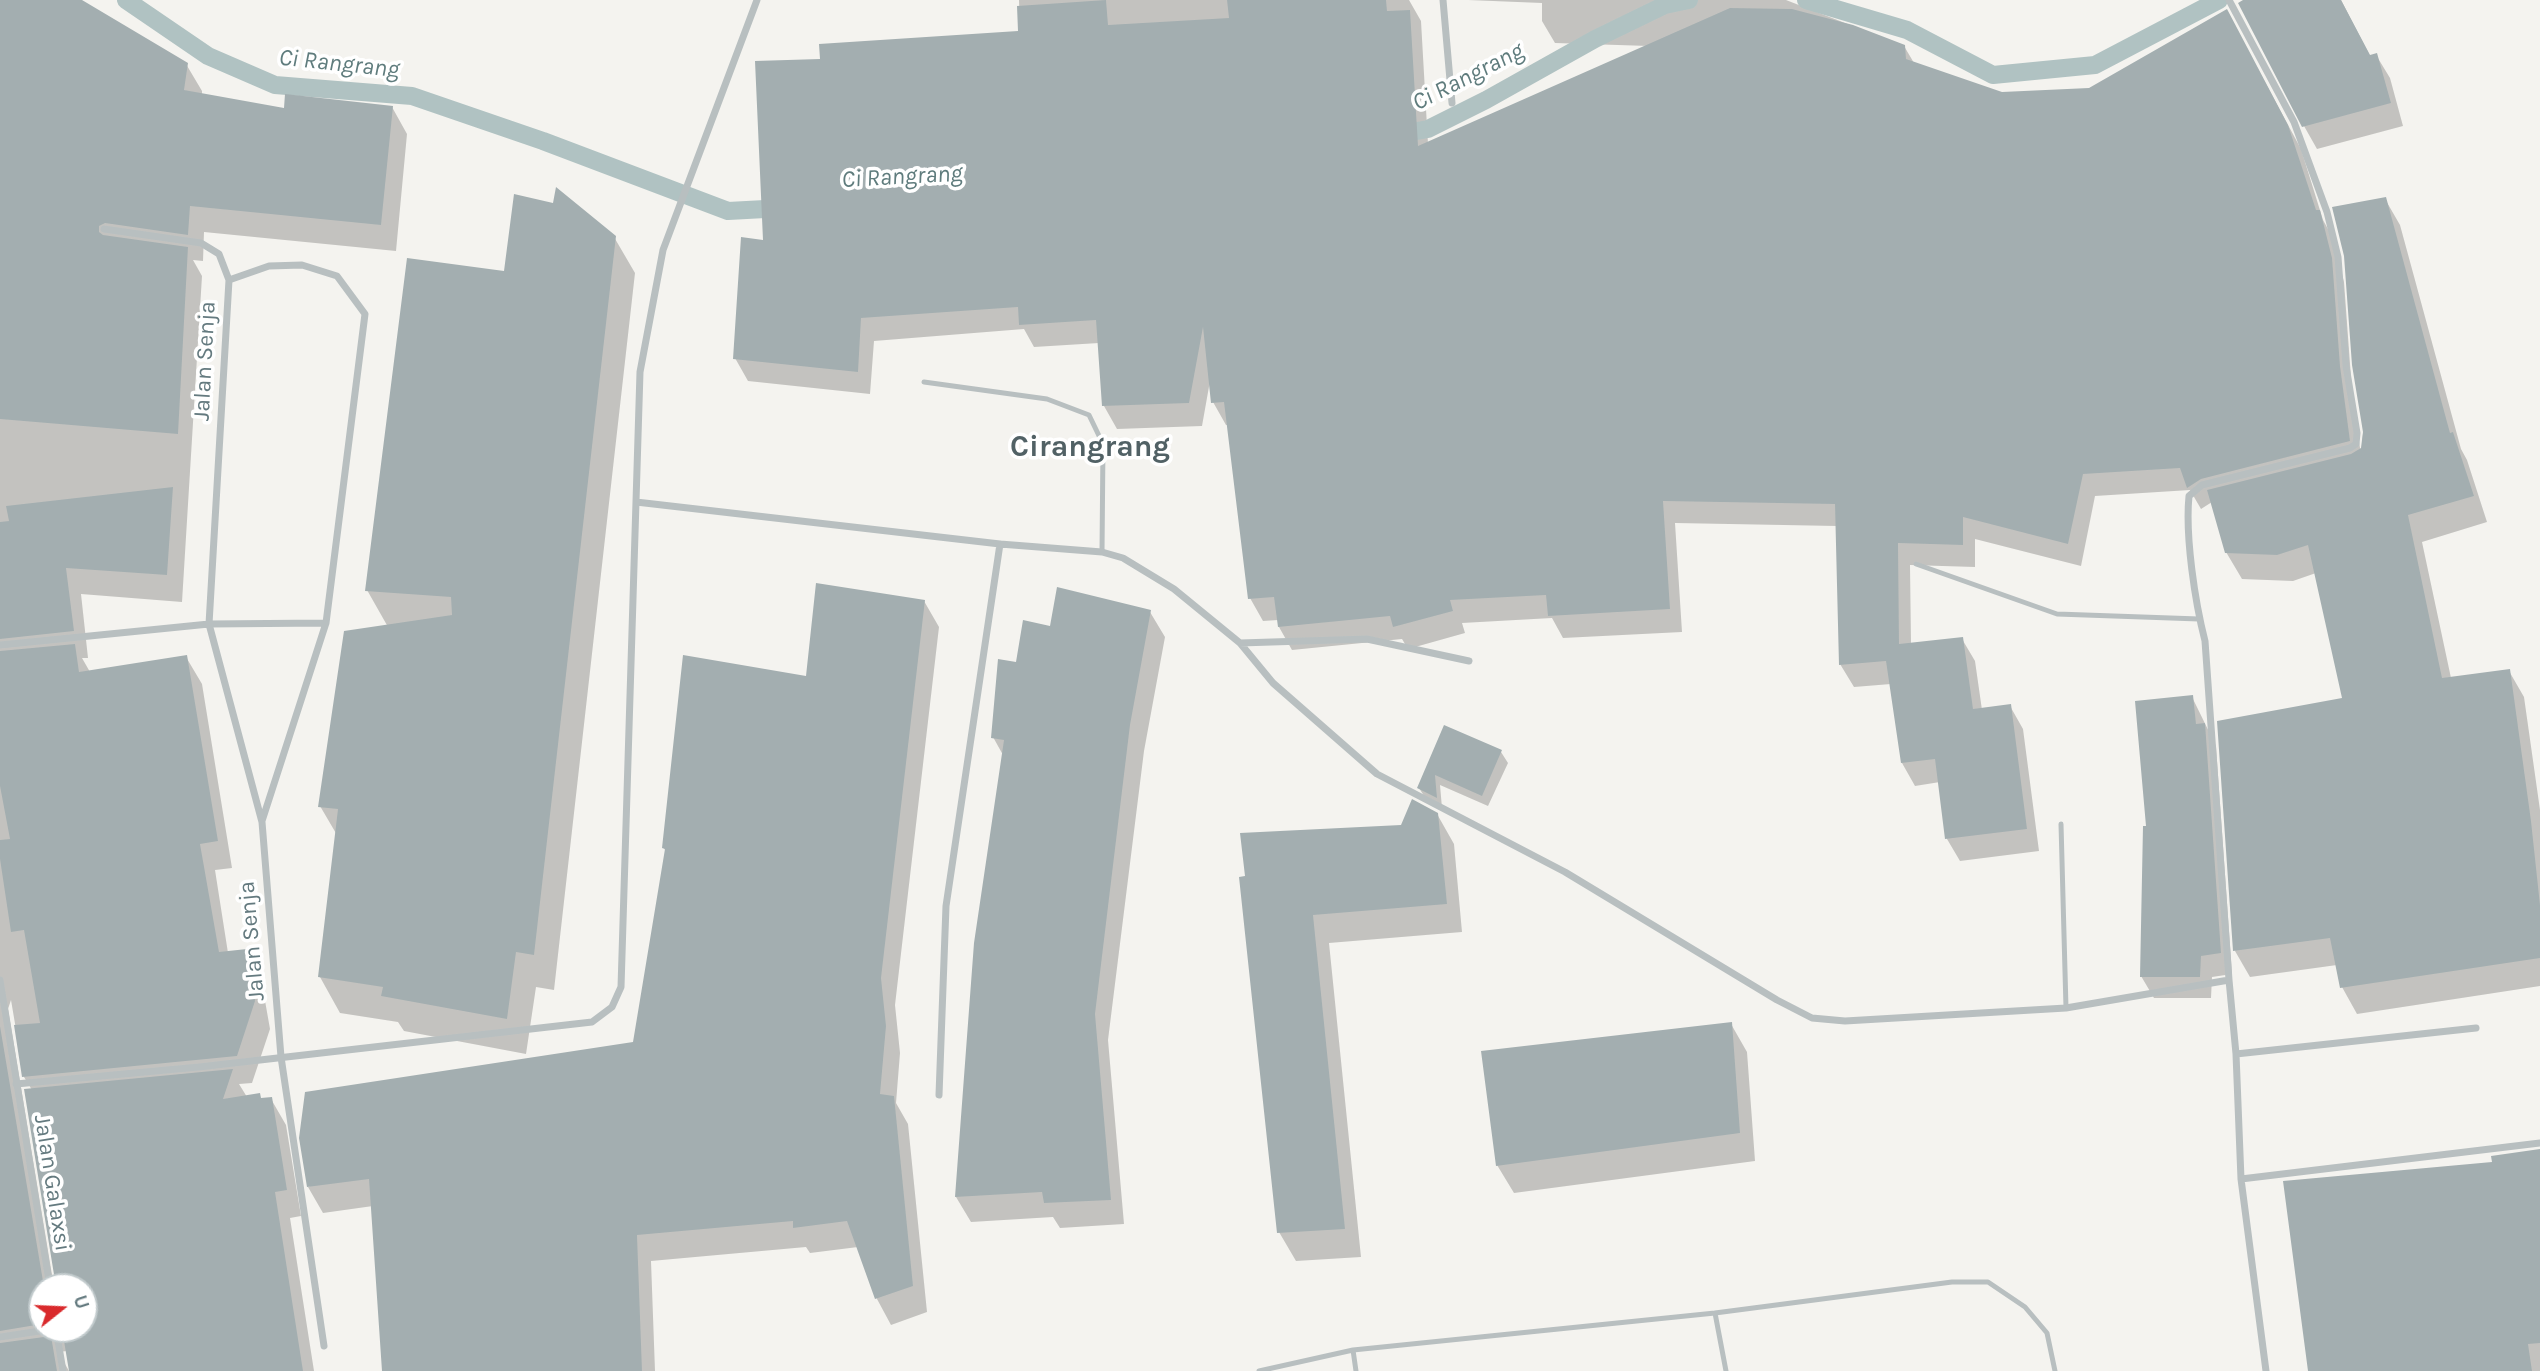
<!DOCTYPE html>
<html>
<head>
<meta charset="utf-8">
<style>
	body { margin:0 }
	#map { position:relative; width:2540px; height:1371px; overflow:hidden; background:#f4f3ef; font-family:Karla,sans-serif }
	canvas { display:block }
	.north { position:absolute; left:28px; top:1273px; width:70px; height:70px; box-sizing:border-box; background:#fff; border:2px solid #c1cacc; border-radius:50%; rotate:72deg; font-size:19px; font-weight:700; line-height:28px; text-align:center; color:#647a7f }
	.north::after { content:''; display:block; margin:auto; width:24px; height:32px; background:#d92a2c; clip-path:polygon(50% 0,100% 100%,50% 72%,0 100%) }
</style>
</head>
<body>
<div id="map">
<canvas width="2540" height="1371"></canvas>
<div class="north">U</div>
</div>
<script>
const c = document.querySelector('canvas').getContext('2d');
c.lineJoin = 'round';
function fill(path, color) {
  c.fillStyle = color;
  c.fill(path, 'evenodd');
}
function trace(path, color, width, dash) {
  c.strokeStyle = color;
  c.lineWidth = width;
  c.lineCap = dash ? 'butt' : 'round';
  c.setLineDash(dash || []);
  c.stroke(path);
}
function drawText(font, color, halo, rows, align = 'center') {
  c.font = font + ' Karla,sans-serif';
  c.lineWidth = 7;
  c.setLineDash([]);
  c.textBaseline = 'middle';
  c.strokeStyle = halo;
  c.fillStyle = color;
  for (const [text, x, y, turn = 0] of rows) {
    c.save();
    c.translate(x, y);
    c.rotate((+turn || 0) * Math.PI / 180);
    c.textAlign = isNaN(turn) ? turn : align;
    if (halo) c.strokeText(text, 0, 0);
    c.fillText(text, 0, 0);
    c.restore();
  }
}
const shadow = new Path2D(`
	M 0,0 L 76,0 L 186,64 L 202,91 L 202,95 L 286,110 L 392,107 L 407,134 L 396,251 L 204,232 L 203,261 L 193,260 L 202,276 L 182,602 L 81,594 L 88,658 L 82,658 L 90,672 L 186,657 L 202,684 L 232,868 L 215,870 L 228,953 L 246,951 L 261,978 L 270,1029 L 252,1083 L 239,1084 L 247,1097 L 262,1100 L 271,1099 L 286,1125 L 301,1216 L 290,1218 L 314,1371 L 70,1371 L 67,1351 L 58,1352 L 69,1371 L 0,1371 ZM 11,1000 L 24,1077 L 32,1090 L 58,1287 L 84,1287 L 84,1329 L 42,1329 L 42,1287 L 54,1287 L 8,1009 Z
	M 1019,0 L 1409,0 L 1421,21 L 1428,144 L 1649,46 L 1555,43 L 1542,21 L 1542,3 L 1468,0 L 1786,0 L 1904,46 L 1914,63 L 2002,94 L 2090,90 L 2239,34 L 2301,149 L 2323,220 L 2333,238 L 2344,282 L 2352,391 L 2361,455 L 2385,199 L 2400,225 L 2461,449 L 2467,460 L 2487,522 L 2422,542 L 2451,678 L 2509,671 L 2524,697 L 2540,810 L 2540,986 L 2357,1014 L 2342,987 L 2337,965 L 2250,977 L 2235,951 L 2344,700 L 2316,573 L 2293,581 L 2242,579 L 2226,552 L 2212,502 L 2201,509 L 2190,490 L 2095,496 L 2081,566 L 1975,539 L 1975,567 L 1910,565 L 1911,645 L 1962,639 L 1975,661 L 1982,710 L 2010,706 L 2023,729 L 2039,851 L 1960,861 L 1947,839 L 1940,782 L 1915,786 L 1902,763 L 1891,684 L 1854,687 L 1840,664 L 1837,526 L 1675,523 L 1682,632 L 1563,638 L 1552,618 L 1462,623 L 1465,633 L 1408,649 L 1402,639 L 1292,650 L 1279,627 L 1278,620 L 1263,621 L 1250,598 L 1229,425 L 1226,425 L 1213,402 L 1210,381 L 1202,426 L 1117,429 L 1104,406 L 1099,343 L 1034,347 L 1024,329 L 874,341 L 870,394 L 748,381 L 735,358 L 765,242 L 821,61 L 1020,32 Z
	M 2247,0 L 2341,0 L 2370,56 L 2376,55 L 2390,78 L 2403,126 L 2317,149 L 2304,126 Z
	M 614,237 L 635,273 L 554,990 L 536,987 L 526,1054 L 404,1031 L 398,1022 L 340,1013 L 320,977 L 337,835 L 320,806 L 388,627 L 367,590 L 506,273 Z
	M 924,601 L 939,627 L 895,1005 L 900,1053 L 896,1103 L 908,1124 L 927,1312 L 891,1325 L 877,1299 L 858,1247 L 810,1253 L 806,1247 L 651,1261 L 655,1371 L 383,1371 L 373,1206 L 323,1213 L 308,1187 L 635,1043 L 666,852 L 664,848 L 807,678 Z
	M 1150,612 L 1165,637 L 1144,751 L 1108,1040 L 1124,1224 L 1060,1228 L 1053,1217 L 971,1222 L 956,1197 L 976,943 L 1003,755 L 993,737 L 1017,664 L 1051,628 Z
	M 2192,697 L 2216,746 L 2232,974 L 2212,977 L 2211,998 L 2154,998 L 2141,976 L 2148,827 Z
	M 1445,727 L 1501,752 L 1508,763 L 1488,806 L 1440,785 L 1442,808 L 1426,799 L 1419,788 Z
	M 1437,814 L 1454,844 L 1462,932 L 1329,943 L 1361,1257 L 1296,1261 L 1279,1232 L 1241,878 Z
	M 1731,1024 L 1747,1052 L 1755,1161 L 1514,1193 L 1497,1165 Z
	M 2540,1150 L 2540,1371 L 2309,1371 L 2494,1163 Z`);
const stream = new Path2D(`
	M 126,0 L 208,56 L 275,85 L 412,96 L 543,141 L 728,211 L 784,208
	M 1806,0 L 1907,30 L 1993,75 L 2095,65 L 2219,0
	M 1395,135 L 1428,129 L 1486,100 L 1595,39 L 1665,5 L 1689,0`);
const building = new Path2D(`
	M 0,0 L 82,0 L 188,63 L 184,90 L 284,108 L 285,94 L 393,106 L 381,225 L 190,206 L 188,235 L 105,223 L 99,226 L 99,232 L 103,235 L 188,247 L 178,434 L 0,419 Z
	M 1106,0 L 1108,25 L 1229,18 L 1227,0 L 1386,0 L 1387,11 L 1410,10 L 1418,146 L 1730,8 L 1792,9 L 1853,25 L 1905,45 L 1906,59 L 2002,92 L 2089,88 L 2227,9 L 2288,125 L 2316,210 L 2320,210 L 2332,258 L 2340,366 L 2350,441 L 2201,479 L 2187,488 L 2180,468 L 2083,474 L 2068,544 L 1963,517 L 1963,545 L 1898,543 L 1899,644 L 1963,637 L 1973,709 L 2011,704 L 2027,829 L 1945,839 L 1935,759 L 1901,763 L 1886,661 L 1839,665 L 1835,504 L 1663,501 L 1670,609 L 1548,616 L 1546,595 L 1450,600 L 1453,611 L 1393,627 L 1390,616 L 1278,627 L 1274,597 L 1248,599 L 1224,402 L 1211,403 L 1203,327 L 1189,403 L 1102,406 L 1096,320 L 1019,325 L 1018,307 L 861,318 L 858,372 L 733,359 L 741,237 L 763,240 L 755,61 L 820,59 L 819,44 L 1018,31 L 1017,6 Z
	M 2243,0 L 2341,0 L 2370,55 L 2377,53 L 2391,103 L 2302,127 L 2238,3 Z
	M 556,187 L 616,236 L 534,955 L 516,952 L 507,1019 L 381,996 L 383,987 L 318,977 L 338,809 L 318,807 L 344,631 L 452,615 L 451,597 L 365,591 L 407,258 L 504,271 L 514,194 L 553,203 Z
	M 2386,197 L 2450,433 L 2453,432 L 2474,496 L 2408,515 L 2442,678 L 2510,669 L 2531,821 L 2540,905 L 2540,958 L 2340,988 L 2330,938 L 2233,951 L 2217,721 L 2342,698 L 2308,545 L 2277,555 L 2225,553 L 2207,490 L 2351,454 L 2361,448 L 2363,432 L 2352,365 L 2344,256 L 2332,207 Z
	M 173,487 L 167,575 L 66,568 L 74,631 L 0,639 L 0,522 L 9,521 L 6,506 Z
	M 816,583 L 925,600 L 881,978 L 886,1026 L 880,1094 L 894,1096 L 913,1286 L 875,1299 L 847,1221 L 793,1228 L 793,1221 L 637,1235 L 642,1371 L 382,1371 L 369,1179 L 307,1187 L 299,1138 L 305,1092 L 633,1042 L 665,849 L 662,848 L 683,655 L 806,676 Z
	M 1057,587 L 1151,610 L 1130,725 L 1095,1014 L 1111,1200 L 1044,1203 L 1042,1192 L 955,1197 L 974,943 L 1004,740 L 991,738 L 998,659 L 1016,662 L 1023,620 L 1050,626 Z
	M 75,644 L 79,672 L 187,655 L 218,841 L 200,844 L 219,952 L 247,949 L 255,1001 L 237,1056 L 22,1077 L 14,1025 L 40,1023 L 24,930 L 11,932 L 0,859 L 0,840 L 10,839 L 0,786 L 0,651 Z
	M 2193,695 L 2196,724 L 2205,723 L 2221,953 L 2201,956 L 2200,977 L 2140,977 L 2143,826 L 2146,826 L 2135,701 Z
	M 1444,725 L 1502,750 L 1482,796 L 1435,775 L 1437,798 L 1417,788 Z
	M 1412,799 L 1438,813 L 1447,904 L 1313,915 L 1345,1229 L 1277,1233 L 1239,877 L 1245,876 L 1240,833 L 1401,825 Z
	M 1732,1022 L 1740,1133 L 1496,1166 L 1481,1051 Z
	M 0,1026 L 44,1287 L 42,1287 L 42,1324 L 0,1331 Z
	M 233,1069 L 223,1099 L 260,1093 L 261,1098 L 272,1097 L 287,1190 L 275,1192 L 303,1371 L 69,1371 L 62,1329 L 84,1329 L 84,1287 L 56,1287 L 24,1089 Z
	M 2540,1149 L 2540,1343 L 2528,1344 L 2532,1371 L 2308,1371 L 2283,1181 L 2492,1162 L 2491,1156 Z
	M 51,1336 L 57,1371 L 0,1371 L 0,1343 Z`);
const lane = new Path2D(`
	M 924,382 L 1047,399 L 1089,415 L 1103,444 L 1102,552
	M 1916,564 L 2057,614 L 2199,619
	M 2061,824 L 2066,1008
	M 1715,1313 L 1726,1371
	M 1353,1350 L 1356,1371
	M 1259,1371 L 1353,1350 L 1715,1313 L 1952,1282 L 1988,1282 L 2025,1307 L 2047,1333 L 2055,1371`);
const street = new Path2D(`
	M 1443,0 L 1452,103
	M 104,229 L 201,243 L 219,254 L 229,280 L 209,624 L 262,822 L 281,1057 L 324,1346
	M 229,280 L 269,266 L 302,265 L 337,276 L 365,314 L 326,623 L 262,821
	M 636,502 L 1000,544 L 1102,552 L 1123,558 L 1174,589 L 1240,643 L 1273,683 L 1377,774 L 1565,872 L 1777,1000 L 1812,1018 L 1845,1021 L 2066,1008 L 2229,980 L 2205,641 C 2195,602 2185,536 2189,496 L 2202,485 L 2350,448 L 2356,444 L 2357,433 L 2346,366 L 2338,257 L 2327,212 L 2294,122 L 2229,0
	M 1240,643 L 1367,639 L 1469,661
	M 0,645 L 209,624 L 326,623
	M 0,980 L 50,1287
	M 2229,980 L 2236,1054 L 2476,1028
	M 2236,1054 L 2241,1179 L 2266,1371
	M 16,1084 L 199,1067 L 592,1022 L 612,1007 L 621,987 L 640,372 L 663,250 L 757,0
	M 939,1095 L 946,906 L 1000,544
	M 2241,1179 L 2540,1143
	M 56,1329 L 63,1371
	M 0,1337 L 53,1329`);
const streetNames = [
	["Jalan Senja",205,361,-87],
	["Jalan Senja",252,941,-95],
	["Jalan Galaxsi",52,1183,81]
];
const waterNames = [
	["Ci Rangrang",339,64,6],
	["Ci Rangrang",1468,77,-27],
	["Ci Rangrang",902,177,-3]
];
const districtNames = [
	["Cirangrang",1090,447]
];
fill(shadow, '#0003');
trace(stream, '#b0c2c2', 18);
fill(building, '#a3aeb0');
trace(lane, '#b8bfc0', 5);
trace(street, '#b8bfc0', 7);
drawText('23px', '#647a7f', '#fff', streetNames);
drawText('italic 24px', '#5f7c7d', '#fff', waterNames);
drawText('bold 30px', '#516165', '#fff', districtNames);
</script>
</body>
</html>
